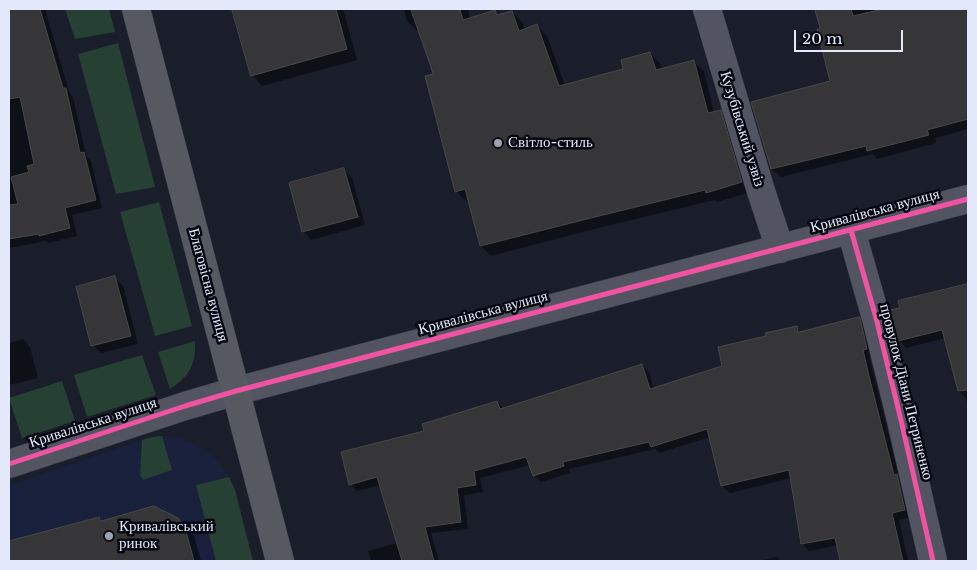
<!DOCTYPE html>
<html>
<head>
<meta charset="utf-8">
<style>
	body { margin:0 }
	#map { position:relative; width:977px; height:570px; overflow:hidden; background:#1a1e2b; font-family:"Libre Baskerville",serif }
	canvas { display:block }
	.frame { position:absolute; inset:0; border:10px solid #e3e9fa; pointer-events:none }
	.scale { position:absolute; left:794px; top:30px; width:109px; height:22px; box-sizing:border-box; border:2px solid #e3e9fa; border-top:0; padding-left:6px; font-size:15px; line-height:18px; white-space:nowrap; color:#e3e9fa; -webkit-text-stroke:4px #04060f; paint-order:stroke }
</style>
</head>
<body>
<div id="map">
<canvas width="977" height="570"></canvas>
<div class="frame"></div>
<div class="scale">20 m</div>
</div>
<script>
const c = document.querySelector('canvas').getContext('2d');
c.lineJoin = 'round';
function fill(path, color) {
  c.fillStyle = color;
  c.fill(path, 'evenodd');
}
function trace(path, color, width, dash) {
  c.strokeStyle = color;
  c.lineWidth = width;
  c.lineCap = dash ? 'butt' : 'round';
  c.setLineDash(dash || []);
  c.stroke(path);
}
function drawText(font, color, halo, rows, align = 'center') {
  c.font = font + ' "Libre Baskerville",serif';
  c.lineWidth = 5;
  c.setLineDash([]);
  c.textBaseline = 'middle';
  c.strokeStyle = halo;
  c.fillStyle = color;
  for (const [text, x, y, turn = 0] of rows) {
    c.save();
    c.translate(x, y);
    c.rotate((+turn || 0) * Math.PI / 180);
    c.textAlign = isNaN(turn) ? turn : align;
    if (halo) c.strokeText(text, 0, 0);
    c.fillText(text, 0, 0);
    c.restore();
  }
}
const built = new Path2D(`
	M 165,436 L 174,437 L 191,442 L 209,453 L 220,463 L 229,477 L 235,490 L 253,561 L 9,561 L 9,485 L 142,440 L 153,437 Z`);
const green = new Path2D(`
	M 65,9 L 109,9 L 115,32 L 75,39 Z
	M 118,43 L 155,187 L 116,194 L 78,54 Z
	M 159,202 L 192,326 L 155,336 L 120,212 Z
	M 195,341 C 196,364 190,376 170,389 L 158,352 Z
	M 142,355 L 156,395 L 87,417 L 74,375 Z
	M 62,381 L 75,421 L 22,438 L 9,398 Z
	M 162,436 L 172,470 L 143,480 L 140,475 L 142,440 L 153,437 Z
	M 229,477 L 235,490 L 253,561 L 216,561 L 196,485 Z`);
const shadow = new Path2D(`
	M 9,9 L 45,9 L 69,92 L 73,97 L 86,156 L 91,161 L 102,208 L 72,215 L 77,236 L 48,243 L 46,241 L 9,248 Z
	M 234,9 L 343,9 L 357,60 L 262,86 L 252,75 Z
	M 404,9 L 468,9 L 470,19 L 495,11 L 499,15 L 512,12 L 522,22 L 525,30 L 536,25 L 547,36 L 565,85 L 625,70 L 650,53 L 660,63 L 662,70 L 693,61 L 704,71 L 714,113 L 720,111 L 730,122 L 751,192 L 717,202 L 715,200 L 602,227 L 491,256 L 481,246 L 469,200 L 466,201 L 456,191 L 434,75 L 420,30 L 417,31 L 407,21 Z
	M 816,9 L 968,9 L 968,129 L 935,138 L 936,143 L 877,159 L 873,154 L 781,177 L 772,169 L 752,103 L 832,82 L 822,30 Z
	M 344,170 L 352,178 L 365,225 L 311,240 L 303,231 Z
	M 115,278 L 123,286 L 138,344 L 101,353 L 93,345 Z
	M 968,286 L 968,408 L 966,398 L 959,392 L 946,338 L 906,348 L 899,340 L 901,309 L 899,302 Z
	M 859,319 L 866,326 L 874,356 L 869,357 L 876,384 L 899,477 L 904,483 L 912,517 L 899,520 L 908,561 L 842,561 L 838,545 L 809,551 L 802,543 L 791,478 L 730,493 L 722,486 L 710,437 L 659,453 L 655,449 L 569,469 L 570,473 L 541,482 L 534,475 L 530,465 L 480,478 L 483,492 L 464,495 L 468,529 L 431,533 L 439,561 L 371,561 L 368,551 L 398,543 L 381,485 L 357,491 L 350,484 L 426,432 L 497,402 L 504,409 L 642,365 L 649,372 L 654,389 L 724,367 L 767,337 L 796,328 L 801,332 Z
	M 23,339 L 30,347 L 38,378 L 9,385 L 9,343 Z
	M 99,518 L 102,522 L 177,519 L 194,535 L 201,561 L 9,561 L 9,542 Z
	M 777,557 L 781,561 L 759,561 Z`);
const building = new Path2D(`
	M 9,9 L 40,9 L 63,88 L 66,88 L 80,153 L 84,152 L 96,200 L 65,208 L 70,228 L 39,236 L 39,234 L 9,239 L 9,205 L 18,204 L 11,177 L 29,172 L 27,166 L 34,164 L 20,97 L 9,99 Z
	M 232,9 L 336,9 L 347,49 L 251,76 Z
	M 411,9 L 460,9 L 463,20 L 495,10 L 497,15 L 512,11 L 519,31 L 537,24 L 559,86 L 623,69 L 621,60 L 650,52 L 656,70 L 694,60 L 708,113 L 721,110 L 742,182 L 706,193 L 705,190 L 591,218 L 480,246 L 465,189 L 455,192 L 425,76 L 433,74 Z
	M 815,9 L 851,9 L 853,16 L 883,9 L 968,9 L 968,119 L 927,130 L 929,135 L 867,151 L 866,146 L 771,169 L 751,102 L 830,81 L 817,29 L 820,29 Z
	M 344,168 L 358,217 L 302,232 L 289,183 Z
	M 115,276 L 131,336 L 91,346 L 76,287 Z
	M 968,284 L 968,390 L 958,391 L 942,330 L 898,341 L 890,310 L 900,308 L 898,301 Z
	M 860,317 L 867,349 L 863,350 L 869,376 L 894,475 L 897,474 L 905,510 L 892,513 L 903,561 L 840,561 L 835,538 L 801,544 L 789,470 L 721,486 L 707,429 L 651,447 L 649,442 L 563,462 L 564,466 L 533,476 L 526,457 L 474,471 L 476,485 L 457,488 L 461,522 L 425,527 L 434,561 L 402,561 L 377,477 L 349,485 L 341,452 L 424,431 L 422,424 L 497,401 L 500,409 L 642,364 L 650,389 L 722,366 L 718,347 L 766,336 L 765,333 L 797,326 L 798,332 Z
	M 154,506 L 178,518 L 184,524 L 194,561 L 9,561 L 9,541 L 99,517 L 100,521 Z`);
const street = new Path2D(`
	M 707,9 L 760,188 L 780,249
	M 851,230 L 876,318 L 901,420 L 933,561
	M 9,464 L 185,406 L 236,391 L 968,199`);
const secondary = new Path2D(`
	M 136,9 L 280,561`);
const cycleway = new Path2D(`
	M 851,230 L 876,318 L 901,420 L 933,561
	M 9,464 L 185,406 L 236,391 L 968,199`);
const markers = [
	[498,143,5,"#9da2b2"],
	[109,536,5,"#9da2b2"]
];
const streetNames = [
	["Кузубівський узвіз",742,129,73],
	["Кривалівська вулиця",875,211,-15],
	["Благовісна вулиця",208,285,75],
	["Кривалівська вулиця",483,313,-15],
	["провулок Діани Петриненко",906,392,76],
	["Кривалівська вулиця",93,423,-18]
];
const poiNames = [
	["Світло-стиль",508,143],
	["Кривалівський",119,527],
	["ринок",119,544]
];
fill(built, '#18203b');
fill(green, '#264033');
fill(shadow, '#0007');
fill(building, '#363638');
trace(building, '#484747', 1);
trace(street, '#373a45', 29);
trace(secondary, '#373a45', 29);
trace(street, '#525561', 28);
trace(secondary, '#565960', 28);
trace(cycleway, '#f153a3', 5);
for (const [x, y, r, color] of markers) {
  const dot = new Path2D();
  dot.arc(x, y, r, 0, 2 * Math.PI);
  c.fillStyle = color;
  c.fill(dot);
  trace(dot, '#04060f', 2);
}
drawText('15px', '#e3e9fa', '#04060f', streetNames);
drawText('15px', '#e3e9fa', '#04060f', poiNames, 'left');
</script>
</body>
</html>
